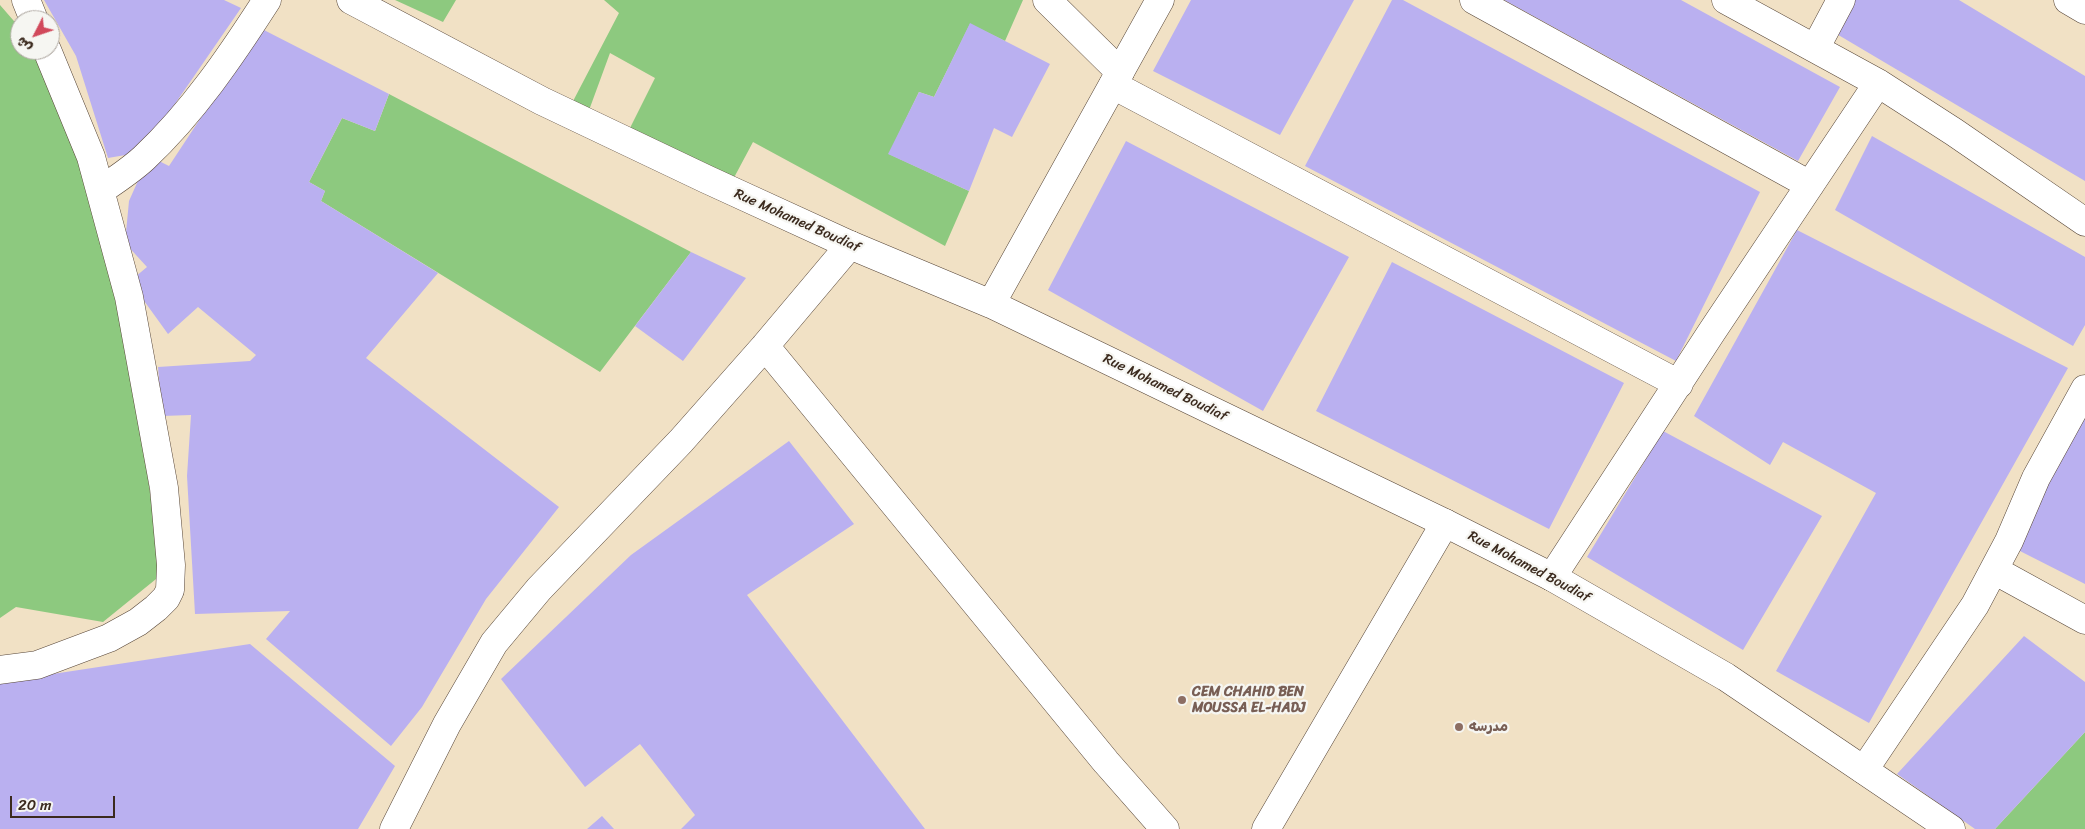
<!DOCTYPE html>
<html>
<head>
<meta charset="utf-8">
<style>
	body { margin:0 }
	#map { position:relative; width:2085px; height:829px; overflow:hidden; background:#f1e1c5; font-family:Sriracha,"Playpen Sans Arabic",sans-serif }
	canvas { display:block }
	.north { position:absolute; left:10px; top:10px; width:50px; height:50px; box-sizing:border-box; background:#f6f6f2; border:1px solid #aba49d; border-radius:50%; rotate:229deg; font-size:14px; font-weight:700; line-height:20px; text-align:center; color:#3b2a1e }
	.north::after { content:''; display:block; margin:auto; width:18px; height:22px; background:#d1495b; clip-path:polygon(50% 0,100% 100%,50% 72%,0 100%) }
	.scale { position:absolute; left:10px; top:796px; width:105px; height:22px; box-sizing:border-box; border:2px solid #3b2a1e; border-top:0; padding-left:6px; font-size:15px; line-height:18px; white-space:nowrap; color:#3b2a1e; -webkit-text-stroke:4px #f6f6f2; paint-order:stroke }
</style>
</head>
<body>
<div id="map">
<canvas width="2085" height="829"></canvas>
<div class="north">ش</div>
<div class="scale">20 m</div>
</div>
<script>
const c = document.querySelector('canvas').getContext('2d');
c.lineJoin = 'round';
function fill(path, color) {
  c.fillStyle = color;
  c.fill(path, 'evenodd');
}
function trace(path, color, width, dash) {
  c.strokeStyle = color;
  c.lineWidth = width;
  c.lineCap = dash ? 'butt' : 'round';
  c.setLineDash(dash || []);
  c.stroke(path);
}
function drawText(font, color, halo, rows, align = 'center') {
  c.font = font + ' Sriracha,"Playpen Sans Arabic",sans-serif';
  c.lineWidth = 4.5;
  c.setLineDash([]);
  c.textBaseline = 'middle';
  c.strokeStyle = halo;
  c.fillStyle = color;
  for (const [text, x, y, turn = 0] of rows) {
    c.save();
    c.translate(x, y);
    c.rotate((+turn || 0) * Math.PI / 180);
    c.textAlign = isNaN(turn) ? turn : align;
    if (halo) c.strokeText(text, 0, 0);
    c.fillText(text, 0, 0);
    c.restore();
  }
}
const green = new Path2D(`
	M 395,0 L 456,0 L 443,22 Z
	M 604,0 L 1023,0 L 1005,41 L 970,24 L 934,97 L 919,92 L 889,154 L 969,191 L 945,246 L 753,142 L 729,187 L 627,134 L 655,78 L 610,53 L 588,113 L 571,105 L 619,13 Z
	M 0,5 L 20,28 L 20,50 L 34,50 L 90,175 L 127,319 L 161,575 L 103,622 L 16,607 L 0,618 Z
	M 389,94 L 691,252 L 600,372 L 321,201 L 325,191 L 309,182 L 342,118 L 375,131 Z
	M 2085,732 L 2085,829 L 1995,829 Z`);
const building = new Path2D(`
	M 44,0 L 224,0 L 241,8 L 146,146 L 137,153 L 108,158 L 76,56 Z
	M 1191,0 L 1354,0 L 1280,135 L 1153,71 Z
	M 1392,0 L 1403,0 L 1760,192 L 1676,361 L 1305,166 Z
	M 1504,0 L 1681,0 L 1840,87 L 1798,161 Z
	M 1851,0 L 1959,0 L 2085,76 L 2085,181 L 1835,33 Z
	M 970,23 L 1050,64 L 1012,137 L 994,128 L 969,191 L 888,154 L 919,92 L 934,97 Z
	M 260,28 L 389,94 L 375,131 L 342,118 L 309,182 L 325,191 L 321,201 L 438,273 L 366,358 L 559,507 L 486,599 L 422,707 L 391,746 L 266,639 L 290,611 L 195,614 L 187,476 L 191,415 L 162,416 L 158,367 L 250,361 L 256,355 L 198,307 L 168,334 L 142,298 L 135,277 L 147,267 L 125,243 L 129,201 L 149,156 L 169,166 Z
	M 1872,136 L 2085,257 L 2085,325 L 2073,346 L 1835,210 Z
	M 1126,141 L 1349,257 L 1263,411 L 1048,290 Z
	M 1797,230 L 2068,368 L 1869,723 L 1776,671 L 1876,493 L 1783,442 L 1770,465 L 1694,416 Z
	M 691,252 L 746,278 L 683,361 L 635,326 Z
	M 1392,262 L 1624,383 L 1549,529 L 1316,411 Z
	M 2085,413 L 2085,584 L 2014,548 Z
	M 1663,431 L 1822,516 L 1743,650 L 1587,557 Z
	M 789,441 L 854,524 L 747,595 L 925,829 L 681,829 L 695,815 L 640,744 L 585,787 L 501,679 L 631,555 Z
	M 2024,636 L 2085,682 L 2085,732 L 1995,829 L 1975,829 L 1897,774 Z
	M 250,644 L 395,766 L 358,829 L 0,829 L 0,682 Z
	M 602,816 L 614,829 L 587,829 Z`);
const street = new Path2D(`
	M 26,0 L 34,20
	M 1047,0 L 1120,72
	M 1474,0 L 1810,185
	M 1726,0 L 1878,83 L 1954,132 L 2085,222
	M 2068,0 L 2085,10
	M 1816,47 L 1841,0
	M 1113,85 L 1679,384
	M 101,190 C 116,180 131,170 144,158 C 193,112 231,56 267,0
	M 765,346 L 1106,762 L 1165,829
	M 1994,570 L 2085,620
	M 1552,577 L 1711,333 L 1878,83
	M 0,670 L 37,665 L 109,638 L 138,622 L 156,608 L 166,598 L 170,590 L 171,565 L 164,488 L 129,297 L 91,157 L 47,50
	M 1864,770 L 1975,605 L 2009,541 L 2036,478 L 2085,389
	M 394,829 L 447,724 L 494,643 L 539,589 L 681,441 L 765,346 L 850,245
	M 1266,829 L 1445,523`);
const secondary = new Path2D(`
	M 351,0 L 542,101 L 706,179 L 850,245 L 991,304 L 1445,523 L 1552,577 L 1726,677 L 1951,829
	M 991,304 L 1160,0`);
const markers = [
	[1182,700,5,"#8d6e63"],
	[1459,727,5,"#8d6e63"]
];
const streetNames = [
	["Rue Mohamed Boudiaf",797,221,24],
	["Rue Mohamed Boudiaf",1165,388,26],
	["Rue Mohamed Boudiaf",1529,567,28]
];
const educationNames = [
	["CEM CHAHID BEN",1192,692],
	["MOUSSA EL-HADJ",1192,708],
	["مدرسه",1469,727]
];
fill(green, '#8dc97f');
fill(building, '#bab0f0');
trace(street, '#564537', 29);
trace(secondary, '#564537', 29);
trace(street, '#fff', 28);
trace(secondary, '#fff', 28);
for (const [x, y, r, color] of markers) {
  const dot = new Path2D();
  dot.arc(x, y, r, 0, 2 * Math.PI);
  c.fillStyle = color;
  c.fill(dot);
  trace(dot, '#f6f6f2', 2);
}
drawText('14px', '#3b2a1e', '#f6f6f2', streetNames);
drawText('bold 14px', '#785e54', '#f6f6f2', educationNames, 'left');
</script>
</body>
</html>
